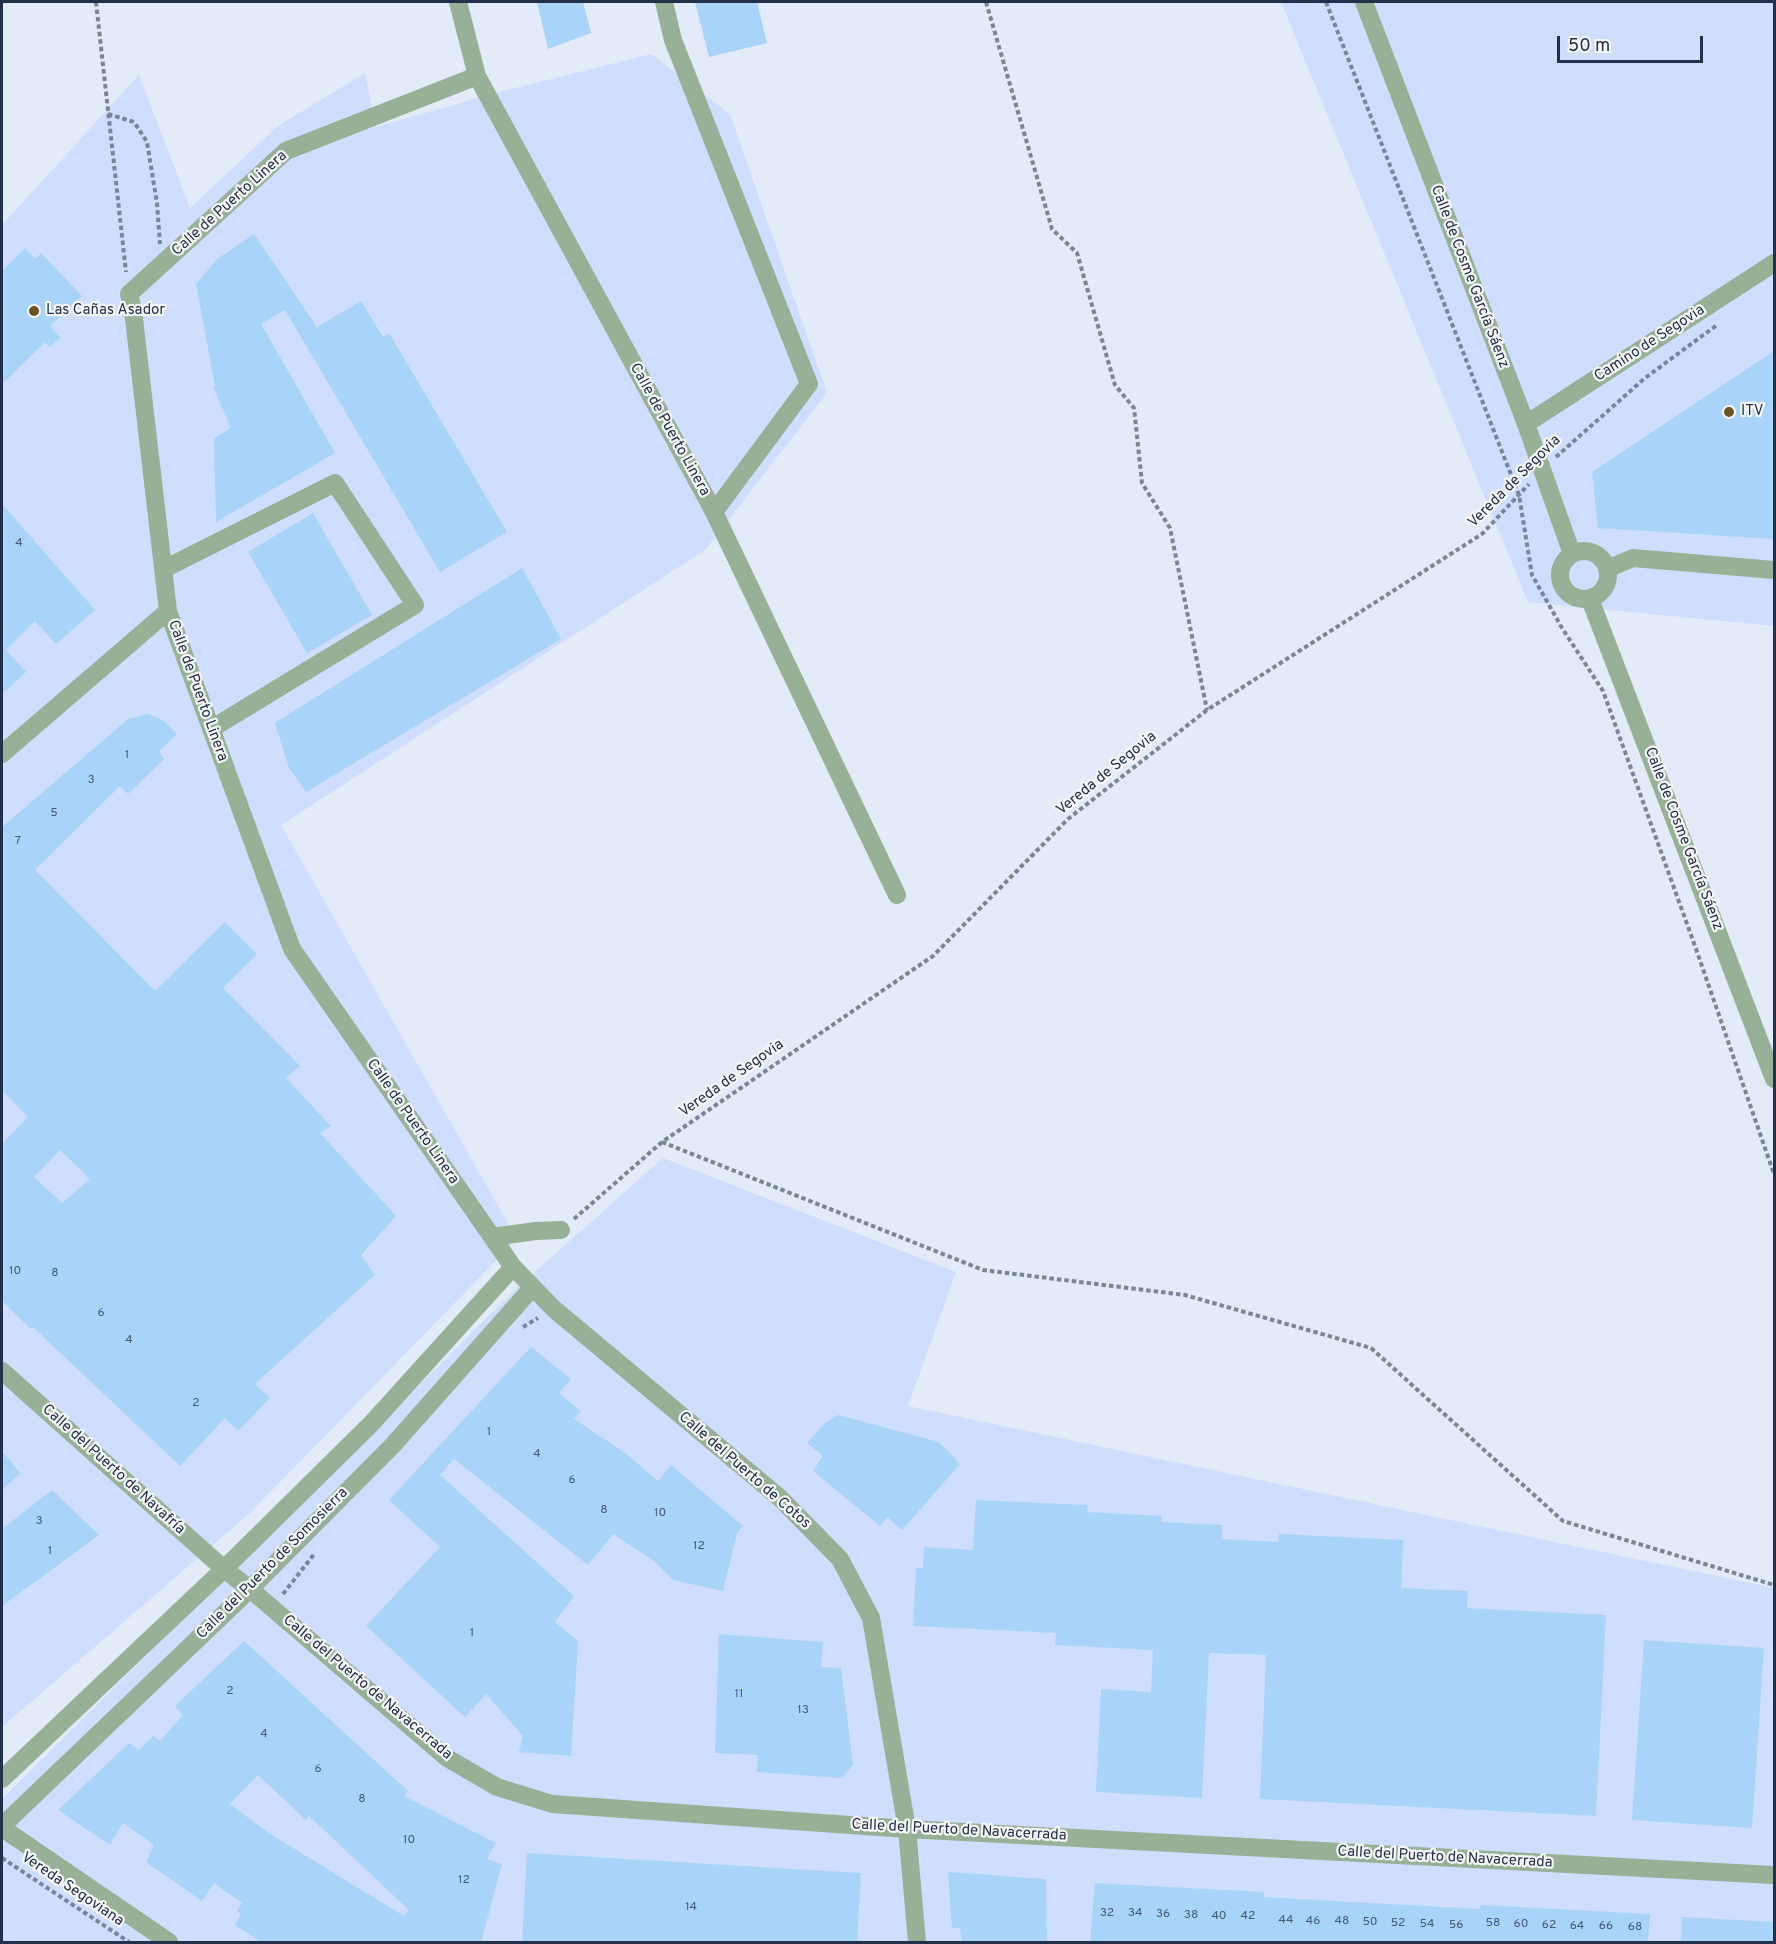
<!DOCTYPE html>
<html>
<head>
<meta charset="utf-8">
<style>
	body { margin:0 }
	#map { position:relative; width:1776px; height:1944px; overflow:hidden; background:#e3eaf8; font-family:Overpass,sans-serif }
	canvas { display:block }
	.frame { position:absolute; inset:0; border:3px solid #23304b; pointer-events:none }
	.scale { position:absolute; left:1557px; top:36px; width:146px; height:27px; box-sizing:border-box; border:3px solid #23304b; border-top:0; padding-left:8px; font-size:18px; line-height:21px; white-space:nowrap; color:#23304b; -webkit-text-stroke:4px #f7f7f7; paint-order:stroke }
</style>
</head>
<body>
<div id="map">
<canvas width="1776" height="1944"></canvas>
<div class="frame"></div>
<div class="scale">50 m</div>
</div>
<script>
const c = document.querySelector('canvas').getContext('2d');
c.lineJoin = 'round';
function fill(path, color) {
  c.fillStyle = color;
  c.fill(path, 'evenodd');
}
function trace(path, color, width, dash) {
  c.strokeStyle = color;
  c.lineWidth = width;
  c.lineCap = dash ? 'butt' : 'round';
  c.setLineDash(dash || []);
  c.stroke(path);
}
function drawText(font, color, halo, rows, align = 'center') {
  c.font = font + ' Overpass,sans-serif';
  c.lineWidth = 4.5;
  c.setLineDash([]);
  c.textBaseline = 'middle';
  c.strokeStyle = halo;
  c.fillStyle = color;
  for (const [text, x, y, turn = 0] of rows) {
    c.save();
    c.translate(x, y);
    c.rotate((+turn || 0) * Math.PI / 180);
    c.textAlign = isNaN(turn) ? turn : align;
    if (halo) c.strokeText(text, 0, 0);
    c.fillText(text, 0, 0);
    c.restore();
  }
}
const built = new Path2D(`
	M 1281,2 L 1774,2 L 1774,626 L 1528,602 Z
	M 651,54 L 730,114 L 827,393 L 705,550 L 281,825 L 517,1239 L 250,1513 L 2,1727 L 2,225 L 139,75 L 190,208 L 278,126 L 365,73 L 376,127 L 499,92 Z
	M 663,1158 L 956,1272 L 908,1406 L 1774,1588 L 1774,1942 L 2,1942 L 2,1799 L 518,1287 Z`);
const building = new Path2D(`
	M 537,2 L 583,2 L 591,33 L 548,49 Z
	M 695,2 L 757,2 L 767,43 L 709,57 Z
	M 254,234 L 317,327 L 361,301 L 383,337 L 389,333 L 507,532 L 440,572 L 285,310 L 261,324 L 335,453 L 216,522 L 214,438 L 231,428 L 213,387 L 215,386 L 196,284 L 217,259 Z
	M 25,248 L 35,259 L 41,253 L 82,296 L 50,326 L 60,338 L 50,347 L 45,342 L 2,384 L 2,271 Z
	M 1774,351 L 1774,539 L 1598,528 L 1592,472 Z
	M 2,504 L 95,610 L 56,644 L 35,621 L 6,650 L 26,672 L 2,694 Z
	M 313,513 L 372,615 L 307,653 L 248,552 Z
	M 522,568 L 561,639 L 306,792 L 289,768 L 275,723 Z
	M 147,714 L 163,720 L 177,734 L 159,751 L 164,759 L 128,794 L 120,786 L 35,870 L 155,991 L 225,922 L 257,954 L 223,988 L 300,1066 L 286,1078 L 331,1126 L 320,1133 L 396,1216 L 361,1255 L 375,1275 L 255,1384 L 270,1398 L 238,1431 L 225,1418 L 180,1466 L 33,1327 L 31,1329 L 2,1301 L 2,1144 L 28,1117 L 2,1090 L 2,827 L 127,720 ZM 60,1150 L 90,1179 L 62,1203 L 34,1177 Z
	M 531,1347 L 571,1379 L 559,1393 L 581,1411 L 574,1419 L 624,1452 L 658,1481 L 671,1465 L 743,1526 L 737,1533 L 723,1591 L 673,1580 L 654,1561 L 613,1534 L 588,1565 L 454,1459 L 440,1475 L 574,1596 L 555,1622 L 578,1641 L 571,1756 L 519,1752 L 523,1736 L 486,1694 L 465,1717 L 366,1626 L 440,1547 L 389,1500 Z
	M 838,1415 L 939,1442 L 960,1464 L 902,1530 L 887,1517 L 880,1526 L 813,1471 L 823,1456 L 807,1443 L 825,1423 Z
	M 2,1451 L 20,1473 L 2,1490 Z
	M 52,1490 L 99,1535 L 2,1606 L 2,1529 Z
	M 976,1500 L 1088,1505 L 1087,1512 L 1162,1516 L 1161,1522 L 1222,1525 L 1222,1539 L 1278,1542 L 1279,1534 L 1403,1540 L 1401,1588 L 1468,1591 L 1467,1608 L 1606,1615 L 1596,1816 L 1260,1799 L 1266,1655 L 1209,1653 L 1202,1798 L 1096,1792 L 1101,1689 L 1151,1692 L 1153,1650 L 1055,1645 L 1056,1633 L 913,1626 L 916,1568 L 923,1568 L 924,1547 L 973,1550 Z
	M 719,1634 L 823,1642 L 821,1667 L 841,1668 L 853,1765 L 842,1778 L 757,1772 L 758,1755 L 715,1753 Z
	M 1644,1640 L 1764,1648 L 1752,1828 L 1632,1820 Z
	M 244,1641 L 408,1791 L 404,1796 L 496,1843 L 487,1859 L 502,1864 L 481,1942 L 261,1942 L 235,1925 L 241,1914 L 237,1911 L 242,1903 L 214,1883 L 202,1901 L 146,1862 L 154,1845 L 123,1823 L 110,1845 L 58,1810 L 129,1743 L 139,1750 L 153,1736 L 160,1741 L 183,1715 L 175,1706 ZM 258,1775 L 306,1820 L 309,1816 L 409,1910 L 404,1916 L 267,1832 L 230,1804 Z
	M 527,1853 L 861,1873 L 857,1942 L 522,1942 Z
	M 948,1872 L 1046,1879 L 1047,1942 L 962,1942 L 960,1928 L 952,1928 Z
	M 1095,1883 L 1264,1892 L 1264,1897 L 1480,1909 L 1481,1905 L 1650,1914 L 1648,1942 L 1090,1942 Z
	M 1682,1917 L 1774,1922 L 1774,1942 L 1681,1942 Z`);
const path = new Path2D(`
	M 96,2 L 126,272
	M 986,2 L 1052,229 L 1077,253 L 1115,385 L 1134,408 L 1142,483 L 1170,528 L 1207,710
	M 1326,2 L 1519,495 L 1532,575 L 1562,628 L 1603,691 L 1695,946 L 1774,1174
	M 108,114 L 134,122 L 147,142 L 157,203 L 160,244
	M 1556,457 L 1645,378 L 1717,325
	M 662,1142 L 983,1270 L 1185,1295 L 1371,1348 L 1563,1521 L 1774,1585
	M 574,1219 L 662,1142 L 933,956 L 1068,819 L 1207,710 L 1482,534 L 1529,484
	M 523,1327 L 538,1318
	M 283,1594 L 315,1553
	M 2,1858 L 129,1942`);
const minor = new Path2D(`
	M 458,2 L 477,76
	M 664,2 L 673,40 L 809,384 L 714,512
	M 1364,2 L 1526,424 L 1572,554
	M 1526,424 L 1774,263
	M1560 575a24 24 0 1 1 48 0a24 24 0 1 1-48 0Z
	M 164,569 L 335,483 L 415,605 L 211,729
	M 1607,569 L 1633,558 L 1774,570
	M 1590,599 L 1774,1079
	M 2,754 L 168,611
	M 897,895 L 714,512 L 477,76 L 286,151 L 129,294 L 133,310 L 168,611 L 292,949 L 513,1267 L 554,1309 L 780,1498 L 840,1559 L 871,1618 L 907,1829 L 917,1942
	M 492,1237 L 536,1231 L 561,1230
	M 2,1371 L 224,1569 L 250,1589 L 447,1758 L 497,1787 L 552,1804 L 907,1829 L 1774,1875
	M 2,1779 L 224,1569 L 371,1424 L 513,1267
	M 2,1826 L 250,1589 L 393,1445 L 532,1288
	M 2,1828 L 169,1942`);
const markers = [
	[34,311,6,"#6a5423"],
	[1729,412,6,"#6a5423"]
];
const numberNames = [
	["4",19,544],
	["1",127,756],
	["3",91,781],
	["5",54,814],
	["7",18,842],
	["10",15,1272],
	["8",55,1274],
	["6",101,1314],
	["4",129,1341],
	["2",196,1404],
	["1",489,1433],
	["4",537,1455],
	["6",572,1481],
	["8",604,1511],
	["10",660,1514],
	["3",39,1522],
	["12",699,1547],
	["1",50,1552],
	["1",472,1634],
	["2",230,1692],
	["11",739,1695],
	["13",803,1711],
	["4",264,1735],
	["6",318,1770],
	["8",362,1800],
	["10",409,1841],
	["12",464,1881],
	["14",691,1908],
	["32",1107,1914],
	["34",1135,1914],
	["36",1163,1915],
	["38",1191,1916],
	["40",1219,1917],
	["42",1248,1917],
	["44",1286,1921],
	["46",1313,1922],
	["48",1342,1922],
	["50",1370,1923],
	["52",1398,1924],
	["58",1493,1924],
	["54",1427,1925],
	["60",1521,1925],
	["56",1456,1926],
	["62",1549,1926],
	["64",1577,1927],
	["66",1606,1927],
	["68",1635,1928]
];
const streetNames = [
	["Calle de Puerto Linera",230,204,-42],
	["Calle de Cosme García Sáenz",1469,277,69],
	["Camino de Segovia",1650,344,-33],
	["Calle de Puerto Linera",669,430,61],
	["Vereda de Segovia",1515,482,-45],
	["Calle de Puerto Linera",197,691,70],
	["Vereda de Segovia",1107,774,-39],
	["Calle de Cosme García Sáenz",1683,839,69],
	["Vereda de Segovia",732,1079,-35],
	["Calle de Puerto Linera",412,1122,55],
	["Calle del Puerto de Navafría",113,1470,42],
	["Calle del Puerto de Cotos",744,1471,41],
	["Calle del Puerto de Somosierra",273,1564,-45],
	["Calle del Puerto de Navacerrada",367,1688,40],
	["Calle del Puerto de Navacerrada",959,1831,3],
	["Calle del Puerto de Navacerrada",1445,1858,3],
	["Vereda Segoviana",72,1890,34]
];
const poiNames = [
	["Las Cañas Asador",46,311],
	["ITV",1741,412]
];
fill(built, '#cfdefe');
fill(building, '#a9d4f9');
trace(path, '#7b859a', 4, [4.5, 3]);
trace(minor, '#96b196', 18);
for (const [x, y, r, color] of markers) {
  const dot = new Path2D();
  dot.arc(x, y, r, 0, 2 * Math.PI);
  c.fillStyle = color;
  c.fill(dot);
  trace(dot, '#f7f7f7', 2);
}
drawText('12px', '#445976', null, numberNames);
drawText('15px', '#23304b', '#f7f7f7', streetNames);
drawText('15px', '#23304b', '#f7f7f7', poiNames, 'left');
</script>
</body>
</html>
